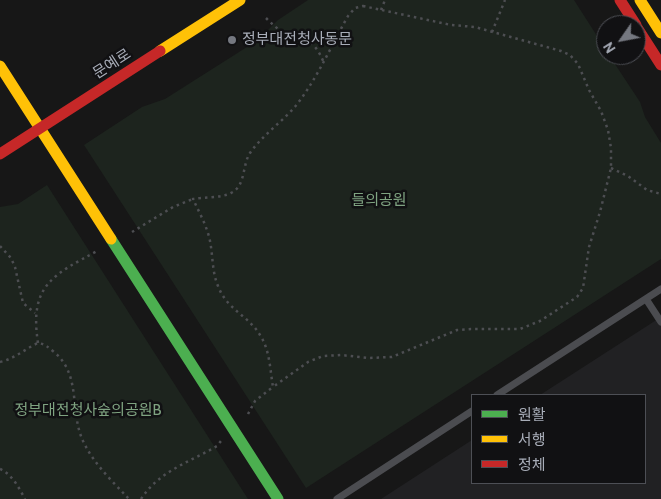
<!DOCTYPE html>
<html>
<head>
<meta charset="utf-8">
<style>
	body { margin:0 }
	#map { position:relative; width:661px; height:499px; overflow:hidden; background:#171717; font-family:Cabin,"Noto Sans KR",sans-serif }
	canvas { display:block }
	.legend { position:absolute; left:471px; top:394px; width:175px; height:90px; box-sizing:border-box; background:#111113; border:1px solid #4d4f55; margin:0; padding:6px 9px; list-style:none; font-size:15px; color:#a8adb8 }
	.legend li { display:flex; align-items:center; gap:10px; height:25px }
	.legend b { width:25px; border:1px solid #4d4f55 }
	.north { position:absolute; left:596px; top:15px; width:50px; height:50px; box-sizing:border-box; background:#111113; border:1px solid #4d4f55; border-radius:50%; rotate:237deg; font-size:14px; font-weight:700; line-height:20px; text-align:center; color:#a8adb8 }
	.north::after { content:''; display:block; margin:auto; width:18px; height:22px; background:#757880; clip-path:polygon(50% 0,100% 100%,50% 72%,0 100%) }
</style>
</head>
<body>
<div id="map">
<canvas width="661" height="499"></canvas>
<ul class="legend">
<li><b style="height:6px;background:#4caf50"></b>원활</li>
<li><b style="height:6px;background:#ffc107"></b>서행</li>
<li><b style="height:6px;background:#c62828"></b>정체</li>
</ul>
<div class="north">N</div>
</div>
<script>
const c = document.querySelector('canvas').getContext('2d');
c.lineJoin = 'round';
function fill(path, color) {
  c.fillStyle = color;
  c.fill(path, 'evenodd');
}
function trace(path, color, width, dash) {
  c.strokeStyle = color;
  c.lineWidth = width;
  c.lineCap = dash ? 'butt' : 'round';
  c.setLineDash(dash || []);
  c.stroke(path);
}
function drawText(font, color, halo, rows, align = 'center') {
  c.font = font + ' Cabin,"Noto Sans KR",sans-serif';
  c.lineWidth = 5;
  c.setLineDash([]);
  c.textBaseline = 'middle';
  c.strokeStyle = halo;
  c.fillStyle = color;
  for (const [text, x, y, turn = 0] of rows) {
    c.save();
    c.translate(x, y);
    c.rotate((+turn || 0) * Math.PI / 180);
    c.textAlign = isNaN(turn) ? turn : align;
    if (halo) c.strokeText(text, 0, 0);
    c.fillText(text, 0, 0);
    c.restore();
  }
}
const built = new Path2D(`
	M 661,317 L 661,499 L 381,499 L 472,440 L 472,483 L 645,483 L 645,395 L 540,395 Z`);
const green = new Path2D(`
	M 308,0 L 574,0 L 606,50 L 606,55 L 609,55 L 640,102 L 645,117 L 661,143 L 661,259 L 306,488 L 84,145 L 142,107 L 165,99 L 258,40 L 278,20 Z
	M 47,185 L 248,499 L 0,499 L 0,207 L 18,204 Z`);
const path = new Path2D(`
	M 363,6 L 451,25 L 475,27 L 561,51 L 570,55 L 578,64 L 589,90 L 601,111 L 608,130 L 611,148 L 611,168 L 600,212 L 589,247 L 583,288 L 577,297 L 540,321 L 520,329 L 471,329 L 457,330 L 392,357 L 368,358 L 341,355 L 323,356 L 308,362 L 273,387 C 270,370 270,350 260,335 C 249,316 227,310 218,286 C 212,272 213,256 210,241 C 207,226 199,212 193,199 C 203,197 222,198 231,193 C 246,186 242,165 250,153 C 263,134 284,121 298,103 C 319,75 331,46 348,16 L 355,8 Z
	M 381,10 L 385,0
	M 266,18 C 272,24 277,29 285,33 C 290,35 295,35 300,37 C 313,41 319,51 324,63
	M 492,32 L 505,0
	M 611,168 L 628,176 L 647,190 L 661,194
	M 132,232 L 173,207 L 193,199
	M 0,246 L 11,258 L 15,267 L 23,303 L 35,313
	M 38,343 C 29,285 53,275 99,250
	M 0,362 C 14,359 25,349 38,343 C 45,344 48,347 54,352 C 83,376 68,414 85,445 C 95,465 114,483 129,499
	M 248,414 L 255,401 L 273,387
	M 0,469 C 12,474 19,488 25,499
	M 141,499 C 159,471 190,462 217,446 L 221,441`);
const lane = new Path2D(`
	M 646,299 L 661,322
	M 497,395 L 661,289
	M 337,499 L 472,411`);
const fast = new Path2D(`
	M 111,239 L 278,499`);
const slow = new Path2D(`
	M 640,0 L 661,33
	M 160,51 L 240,0
	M 0,66 L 111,239`);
const jam = new Path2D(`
	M 620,0 L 636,25
	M 636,26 L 661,65
	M 0,154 L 160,51`);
const markers = [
	[232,40,5,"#757880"]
];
const poiNames = [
	["정부대전청사동문",242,40]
];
const streetNames = [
	["문예로",112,64,-33]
];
const parkNames = [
	["들의공원",379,201],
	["정부대전청사숲의공원B",88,411]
];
fill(built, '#212123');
fill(green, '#1d241e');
trace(path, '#4d4e52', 2.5, [2.5, 4]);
trace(lane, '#4b4c50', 7);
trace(fast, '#4caf50', 11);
trace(slow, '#ffc107', 11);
trace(jam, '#c62828', 11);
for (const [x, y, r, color] of markers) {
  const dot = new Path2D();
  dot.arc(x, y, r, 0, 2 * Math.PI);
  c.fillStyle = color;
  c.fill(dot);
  trace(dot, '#111113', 2);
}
drawText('15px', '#a8adb8', '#111113', poiNames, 'left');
drawText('15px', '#a8adb8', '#111113', streetNames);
drawText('15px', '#7fa381', '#111113', parkNames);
</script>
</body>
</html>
